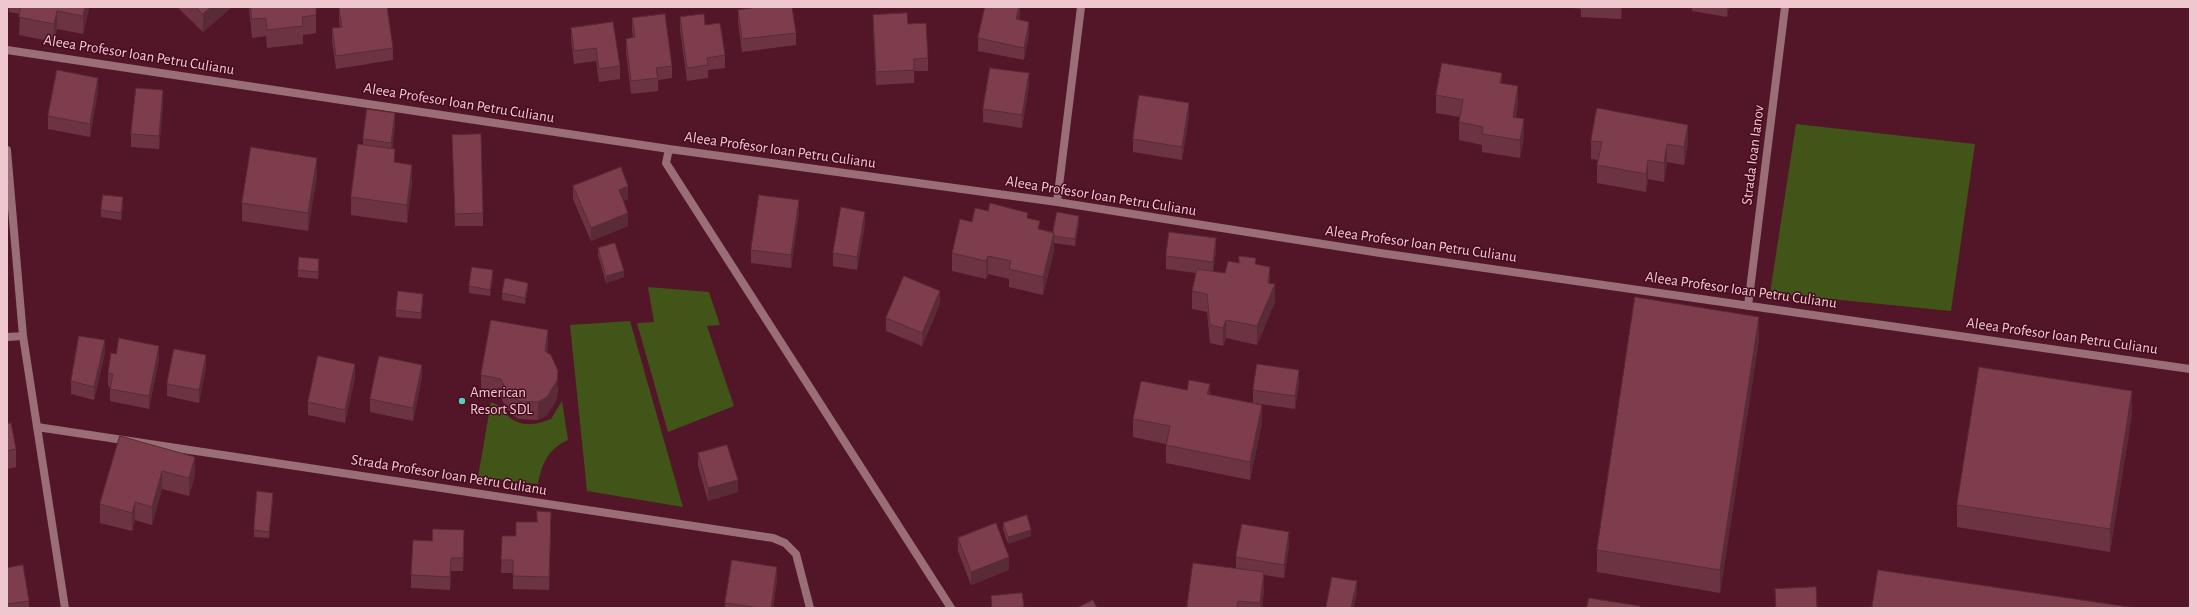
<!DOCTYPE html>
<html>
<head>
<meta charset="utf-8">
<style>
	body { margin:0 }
	#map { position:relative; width:2197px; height:615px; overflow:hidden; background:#521628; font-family:"Alegreya Sans",sans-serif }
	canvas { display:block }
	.frame { position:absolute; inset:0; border:8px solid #efc8cf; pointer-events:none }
</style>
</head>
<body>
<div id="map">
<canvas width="2197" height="615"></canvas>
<div class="frame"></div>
</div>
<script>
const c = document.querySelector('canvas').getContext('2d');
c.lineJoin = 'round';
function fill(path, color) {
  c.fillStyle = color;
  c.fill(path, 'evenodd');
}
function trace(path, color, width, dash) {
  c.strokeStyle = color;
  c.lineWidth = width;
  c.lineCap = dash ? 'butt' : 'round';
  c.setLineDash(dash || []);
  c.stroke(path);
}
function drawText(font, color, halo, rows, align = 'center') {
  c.font = font + ' "Alegreya Sans",sans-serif';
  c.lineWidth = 3;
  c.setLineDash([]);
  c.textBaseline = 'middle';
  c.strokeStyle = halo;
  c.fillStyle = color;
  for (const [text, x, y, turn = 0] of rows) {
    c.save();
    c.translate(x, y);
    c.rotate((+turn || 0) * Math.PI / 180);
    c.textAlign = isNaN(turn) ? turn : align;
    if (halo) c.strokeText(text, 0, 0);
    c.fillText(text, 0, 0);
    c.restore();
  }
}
const green = new Path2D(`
	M 1796,124 L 1975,144 L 1951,311 L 1770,293 Z
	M 648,287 L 709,292 L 720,325 L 707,326 L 734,406 L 668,432 L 637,323 L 654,322 Z
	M 630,321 L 683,507 L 587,491 L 570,325 Z
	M 562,401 L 568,440 C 548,449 542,463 538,484 L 478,477 L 491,402 C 500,405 501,409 507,415 C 520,428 536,425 551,419 Z`);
const street = new Path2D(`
	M 7,50 L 669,149 L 1057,202 L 1380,253 L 2190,369
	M 669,149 L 666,163 L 951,608
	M 7,150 L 23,336 L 65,608
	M 1057,202 L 1081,7
	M 1748,306 L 1785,7
	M 7,337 L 23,336
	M 37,427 L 773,538 L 785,543 L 796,554 L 810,608`);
const wall = new Path2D(`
	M 9,7 L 89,7 L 89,8 L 83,34 L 57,29 L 54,42 L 19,35 L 20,14 L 9,12 Z
	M 177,7 L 232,7 L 203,32 Z
	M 249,7 L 316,7 L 316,33 L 303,35 L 303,44 L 267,48 L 266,36 L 252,38 Z
	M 1020,7 L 1020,12 L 1019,20 L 1029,35 L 1024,60 L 978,51 L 978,38 Z
	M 1562,7 L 1622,7 L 1621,19 L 1581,17 L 1581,9 Z
	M 1692,7 L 1729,7 L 1727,17 L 1692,11 Z
	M 339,8 L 393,48 L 393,60 L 336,69 L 332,41 L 332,28 L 340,27 L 339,21 Z
	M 738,10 L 796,33 L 796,45 L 742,52 L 738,23 Z
	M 873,15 L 908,24 L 928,58 L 928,71 L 914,71 L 914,83 L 876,85 L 873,28 Z
	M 680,17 L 705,25 L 725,55 L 725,68 L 708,70 L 708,78 L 687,81 L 680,30 Z
	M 632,18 L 672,66 L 672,78 L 658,80 L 658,91 L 631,94 L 626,52 L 626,39 L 633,38 L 632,31 Z
	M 571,28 L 620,66 L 620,79 L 599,82 L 596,61 L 574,64 L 571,40 Z
	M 1502,83 L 1518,104 L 1516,117 L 1524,137 L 1520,158 L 1482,152 L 1482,145 L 1459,140 L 1459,122 L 1460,117 L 1436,113 L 1436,95 Z
	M 1029,86 L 1022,128 L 983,122 L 983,109 Z
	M 98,91 L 90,137 L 48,129 L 48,116 Z
	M 163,103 L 159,149 L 131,147 L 131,134 Z
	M 1189,116 L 1182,160 L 1133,152 L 1133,139 Z
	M 395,126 L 392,149 L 395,162 L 412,183 L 407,223 L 351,215 L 351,197 L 363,145 L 363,139 Z
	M 452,135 L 483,213 L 483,226 L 455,226 Z
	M 1591,141 L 1688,143 L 1684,165 L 1667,162 L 1664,182 L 1648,179 L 1646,192 L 1597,183 L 1597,165 L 1598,160 L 1591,159 Z
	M 317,176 L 308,231 L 242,221 L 242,203 Z
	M 573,186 L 628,199 L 623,201 L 628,226 L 591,241 L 573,199 Z
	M 123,204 L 121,220 L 101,217 L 101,210 Z
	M 988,211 L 1028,218 L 1040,229 L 1053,232 L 1079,222 L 1075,246 L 1054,243 L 1054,251 L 1043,295 L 1009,287 L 1009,279 L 988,274 L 986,279 L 952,271 L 952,253 L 972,222 Z
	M 799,213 L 791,268 L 751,263 L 751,250 Z
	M 865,224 L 857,270 L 833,266 L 833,253 Z
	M 598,248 L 624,277 L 606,283 L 598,255 Z
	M 1216,251 L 1213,271 L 1225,273 L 1239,263 L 1256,264 L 1270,283 L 1275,302 L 1257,345 L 1226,338 L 1223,346 L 1210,343 L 1207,312 L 1192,309 L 1192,291 L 1196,273 L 1166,269 L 1166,256 Z
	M 319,266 L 318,279 L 298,277 L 298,270 Z
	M 493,277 L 490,296 L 469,293 L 469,286 Z
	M 528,289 L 525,304 L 502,300 L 502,293 Z
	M 423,301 L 421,319 L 396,317 L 396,310 Z
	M 940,304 L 922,346 L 886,331 L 886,318 Z
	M 1759,339 L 1720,593 L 1597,572 L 1597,550 Z
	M 548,348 L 547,352 L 558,389 L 557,399 L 547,415 L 538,420 L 519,419 L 511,414 L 505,406 L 501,397 L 481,393 L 481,375 Z
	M 105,353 L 94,400 L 71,394 L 71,381 Z
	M 116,354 L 159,359 L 149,409 L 110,401 L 110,387 L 108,386 L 108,373 Z
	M 206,368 L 199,403 L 167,396 L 167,384 Z
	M 355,377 L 345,423 L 308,415 L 308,402 Z
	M 422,378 L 413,421 L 370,412 L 370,399 Z
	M 1299,383 L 1295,409 L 1253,403 L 1253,390 Z
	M 1210,395 L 1262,423 L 1250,480 L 1166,463 L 1166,444 L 1133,437 L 1133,419 Z
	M 2132,414 L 2110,552 L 1957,527 L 1957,505 Z
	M 7,424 L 16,449 L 16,467 L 7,469 Z
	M 120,436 L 195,475 L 189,496 L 162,489 L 152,525 L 135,520 L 132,531 L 100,523 L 100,504 Z
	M 698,453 L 738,492 L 708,501 L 698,466 Z
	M 273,500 L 269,538 L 254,537 L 254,530 Z
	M 1003,523 L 1031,536 L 1008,544 L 1003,529 Z
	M 551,525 L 549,590 L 513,589 L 513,573 L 501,573 L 502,536 L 516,536 Z
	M 958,538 L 1009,570 L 971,585 L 958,551 Z
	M 464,543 L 463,571 L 451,571 L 450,590 L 411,588 L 411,575 Z
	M 1289,545 L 1284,578 L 1264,575 L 1264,590 L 1262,608 L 1187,608 L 1236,568 L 1236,557 Z
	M 7,568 L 29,601 L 29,608 L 7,608 Z
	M 777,580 L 773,608 L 725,608 L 725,603 Z
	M 1022,593 L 1024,608 L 992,608 L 991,596 Z`);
const shadedWall = new Path2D(`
	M 85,7 L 89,7 L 89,8 L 83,34 L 83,16 Z
	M 211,7 L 232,7 L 203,32 L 203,14 Z
	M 1019,7 L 1020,7 L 1020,12 L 1016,32 L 1016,19 Z
	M 1621,7 L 1622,7 L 1621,19 Z
	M 1727,7 L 1729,7 L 1727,17 Z
	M 57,11 L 57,29 L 54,42 L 54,24 Z
	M 1029,22 L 1029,35 L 1024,60 L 1024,48 Z
	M 1029,73 L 1029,86 L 1022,128 L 1022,115 Z
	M 1502,73 L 1502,91 L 1500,83 Z
	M 98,78 L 98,91 L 90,137 L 90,124 Z
	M 1518,86 L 1518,104 L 1513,135 L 1513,117 Z
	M 163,90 L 163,103 L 159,149 L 159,136 Z
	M 1189,103 L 1189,116 L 1182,160 L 1182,147 Z
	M 395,113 L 395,126 L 391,156 L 391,143 Z
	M 1524,119 L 1524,137 L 1520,158 L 1520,140 Z
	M 1688,125 L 1688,143 L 1684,165 L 1684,147 Z
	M 1667,144 L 1667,162 L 1664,182 L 1664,163 Z
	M 395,149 L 395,168 L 394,162 Z
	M 317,158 L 317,176 L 308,231 L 308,213 Z
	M 1648,160 L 1648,179 L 1646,192 L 1646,174 Z
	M 412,165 L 412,183 L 407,223 L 407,205 Z
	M 628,186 L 628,199 L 619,203 L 619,190 Z
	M 123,197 L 123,204 L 121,220 L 121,213 Z
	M 799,200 L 799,213 L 791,268 L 791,255 Z
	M 865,212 L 865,224 L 857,270 L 857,257 Z
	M 628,213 L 628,226 L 591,241 L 591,228 Z
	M 1079,216 L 1079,222 L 1075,246 L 1075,239 Z
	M 1054,233 L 1054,251 L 1043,295 L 1043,277 Z
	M 1216,238 L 1216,251 L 1213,275 L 1213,262 Z
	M 988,256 L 988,274 L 986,279 L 986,261 Z
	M 319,259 L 319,266 L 318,279 L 318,272 Z
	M 1270,267 L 1270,285 L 1275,284 L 1275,302 L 1257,345 L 1257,326 L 1268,283 Z
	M 493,270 L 493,277 L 490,296 L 490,290 Z
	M 624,271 L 624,277 L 606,283 L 606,276 Z
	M 528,283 L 528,289 L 525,304 L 525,298 Z
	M 940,291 L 940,304 L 922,346 L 922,333 Z
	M 423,294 L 423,301 L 421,319 L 421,313 Z
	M 1759,317 L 1759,339 L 1720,593 L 1720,570 Z
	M 1226,320 L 1226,338 L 1223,346 L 1223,328 Z
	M 548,330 L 548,348 L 545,369 L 545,351 Z
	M 105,340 L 105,353 L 94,400 L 94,387 Z
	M 159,346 L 159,359 L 149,409 L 149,396 Z
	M 206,355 L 206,368 L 199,403 L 199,390 Z
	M 355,364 L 355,377 L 345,423 L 345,410 Z
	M 422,365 L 422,378 L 413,421 L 413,408 Z
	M 1299,370 L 1299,383 L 1295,409 L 1295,396 Z
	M 558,371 L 557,399 L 547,415 L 538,420 L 538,402 Z
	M 1210,384 L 1210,403 L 1207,394 Z
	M 2132,391 L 2132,414 L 2110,552 L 2110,529 Z
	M 1262,405 L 1262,423 L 1250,480 L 1250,462 Z
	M 195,457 L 195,475 L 189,496 L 189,478 Z
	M 162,471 L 162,489 L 152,525 L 152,507 Z
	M 738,480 L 738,492 L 708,501 L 708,488 Z
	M 273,493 L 273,500 L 269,538 L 269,532 Z
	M 135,502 L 135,520 L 132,531 L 132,513 Z
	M 464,530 L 464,543 L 463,571 L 463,558 Z
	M 1031,530 L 1031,536 L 1008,544 L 1008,537 Z
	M 1289,532 L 1289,545 L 1284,578 L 1284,565 Z
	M 1009,557 L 1009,570 L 971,585 L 971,572 Z
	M 451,558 L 451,571 L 450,590 L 450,577 Z
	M 777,567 L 777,580 L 773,608 L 771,608 Z
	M 1264,572 L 1264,590 L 1262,608 L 1260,608 Z
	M 1357,581 L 1357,594 L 1354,608 L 1351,608 Z`);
const building = new Path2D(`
	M 21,7 L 85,7 L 83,16 L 57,11 L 54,24 L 19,17 Z
	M 196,7 L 211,7 L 203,14 Z
	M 251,7 L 316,7 L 316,15 L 302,17 L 303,26 L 267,30 L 266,18 L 252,19 Z
	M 343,7 L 387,7 L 393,48 L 336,56 L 332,28 L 342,27 L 339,8 Z
	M 759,7 L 792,7 L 796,33 L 742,39 L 738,10 Z
	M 985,7 L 1019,7 L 1016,19 L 1029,22 L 1024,48 L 978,38 Z
	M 907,13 L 908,24 L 926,23 L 928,58 L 914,59 L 914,70 L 876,72 L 873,15 Z
	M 665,14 L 672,66 L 656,68 L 658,78 L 631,81 L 626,39 L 635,37 L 632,18 Z
	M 704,14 L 705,25 L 720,23 L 725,55 L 707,58 L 708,65 L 687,68 L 680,17 Z
	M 613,22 L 620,66 L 599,69 L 596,48 L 574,51 L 571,28 Z
	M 1442,63 L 1502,73 L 1500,83 L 1518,86 L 1513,117 L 1524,119 L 1520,140 L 1482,134 L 1483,127 L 1459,122 L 1463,100 L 1436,95 Z
	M 990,68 L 1029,73 L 1022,115 L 983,109 Z
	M 57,70 L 98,78 L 90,124 L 48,116 Z
	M 136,88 L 163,90 L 159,136 L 131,134 Z
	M 1139,95 L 1189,103 L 1182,147 L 1133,139 Z
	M 1597,108 L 1688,125 L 1684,147 L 1667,144 L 1664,163 L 1648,160 L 1646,174 L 1597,165 L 1602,142 L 1591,141 Z
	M 367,109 L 395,113 L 391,143 L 363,139 Z
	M 481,134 L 483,213 L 455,214 L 452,135 Z
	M 358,144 L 395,149 L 394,162 L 412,165 L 407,205 L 351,197 Z
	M 251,147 L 317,158 L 308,213 L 242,203 Z
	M 621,167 L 628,186 L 619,190 L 628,213 L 591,228 L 573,186 Z
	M 103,195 L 123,197 L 121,213 L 101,210 Z
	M 759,195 L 799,200 L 791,255 L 751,250 Z
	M 990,203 L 1028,213 L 1027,218 L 1040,221 L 1038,229 L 1054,233 L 1043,277 L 1009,269 L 1011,261 L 988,256 L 986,261 L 952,253 L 960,219 L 972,222 L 975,208 L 988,211 Z
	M 841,207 L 865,212 L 857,257 L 833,253 Z
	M 1057,212 L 1079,216 L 1075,239 L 1054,236 L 1054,233 L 1053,232 Z
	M 1169,232 L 1216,238 L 1213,262 L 1166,256 Z
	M 615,243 L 624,271 L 606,276 L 598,248 Z
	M 1239,256 L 1256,258 L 1255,264 L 1270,267 L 1268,283 L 1275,284 L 1257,326 L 1226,320 L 1223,328 L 1210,325 L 1207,294 L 1192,291 L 1197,269 L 1225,273 L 1228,261 L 1239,263 Z
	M 299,257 L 319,259 L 318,272 L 298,270 Z
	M 472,267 L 493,270 L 490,290 L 469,286 Z
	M 904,276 L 940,291 L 922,333 L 886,318 Z
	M 505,278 L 528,283 L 525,298 L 502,293 Z
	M 398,291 L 423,294 L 421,313 L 396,310 Z
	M 1635,297 L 1759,317 L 1720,570 L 1597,550 Z
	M 491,320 L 548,330 L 545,351 L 551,355 L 558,371 L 557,381 L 547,397 L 538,402 L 519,401 L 511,396 L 505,388 L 501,379 L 481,375 Z
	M 79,336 L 105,340 L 94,387 L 71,381 Z
	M 119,338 L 159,346 L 149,396 L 110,389 L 113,374 L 108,373 L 111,353 L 116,354 Z
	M 174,349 L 206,355 L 199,390 L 167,384 Z
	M 318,356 L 355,364 L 345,410 L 308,402 Z
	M 379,356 L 422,365 L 413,408 L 370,399 Z
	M 1257,364 L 1299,370 L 1295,396 L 1253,390 Z
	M 1979,367 L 2132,391 L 2110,529 L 1957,505 Z
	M 1189,380 L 1210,384 L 1207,394 L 1262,405 L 1250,462 L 1166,445 L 1170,426 L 1133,419 L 1141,381 L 1187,390 Z
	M 11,423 L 16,449 L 7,451 L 7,424 Z
	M 120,436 L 195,457 L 189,478 L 162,471 L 152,507 L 135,502 L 132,513 L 100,504 Z
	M 727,445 L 738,480 L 708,488 L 698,453 Z
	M 257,491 L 273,493 L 269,532 L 254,530 Z
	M 537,511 L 551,512 L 549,577 L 513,576 L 513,560 L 501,560 L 502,536 L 516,536 L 516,522 L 537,522 Z
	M 1027,515 L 1031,530 L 1008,537 L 1003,523 Z
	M 996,523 L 1009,557 L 971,572 L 958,538 Z
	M 1242,524 L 1289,532 L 1284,565 L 1236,557 Z
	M 433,529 L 464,530 L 463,558 L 451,558 L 450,577 L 411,575 L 413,540 L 432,541 Z
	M 732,560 L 777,567 L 771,608 L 760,608 L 725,603 Z
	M 1193,563 L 1264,572 L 1260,603 L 1238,601 L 1237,608 L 1187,608 Z
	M 23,565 L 29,601 L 7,604 L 7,568 Z
	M 1878,570 L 2136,608 L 1872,608 Z
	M 1332,577 L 1357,581 L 1351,608 L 1326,608 Z
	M 1816,587 L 1817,608 L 1776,608 L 1775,589 Z
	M 1022,593 L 1024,607 L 1014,608 L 992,608 L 991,596 Z
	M 1589,598 L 1640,606 L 1640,608 L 1587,608 Z
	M 1093,600 L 1097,608 L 1077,608 Z`);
const markers = [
	[462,401,4,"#57cec1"]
];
const streetNames = [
	["Aleea Profesor Ioan Petru Culianu",139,55,9],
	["Aleea Profesor Ioan Petru Culianu",459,103,9],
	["Aleea Profesor Ioan Petru Culianu",780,150,8],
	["Strada Ioan Ianov",1753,155,-83],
	["Aleea Profesor Ioan Petru Culianu",1101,196,9],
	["Aleea Profesor Ioan Petru Culianu",1421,244,8],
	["Aleea Profesor Ioan Petru Culianu",1741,290,8],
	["Aleea Profesor Ioan Petru Culianu",2062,336,8],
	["Strada Profesor Ioan Petru Culianu",449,475,9]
];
const poiNames = [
	["American",470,392],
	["Resort SDL",470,409]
];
fill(green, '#405517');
trace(street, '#9a6e77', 8);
fill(wall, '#6c3442');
fill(shadedWall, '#582b36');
fill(building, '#7e3d4d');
trace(building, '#582b36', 1);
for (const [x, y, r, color] of markers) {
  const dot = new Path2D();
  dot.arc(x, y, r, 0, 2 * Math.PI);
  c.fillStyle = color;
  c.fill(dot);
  trace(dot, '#470b1f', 1.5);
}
drawText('15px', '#efc8cf', '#470b1f', streetNames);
drawText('15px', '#efc8cf', '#470b1f', poiNames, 'left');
</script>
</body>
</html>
